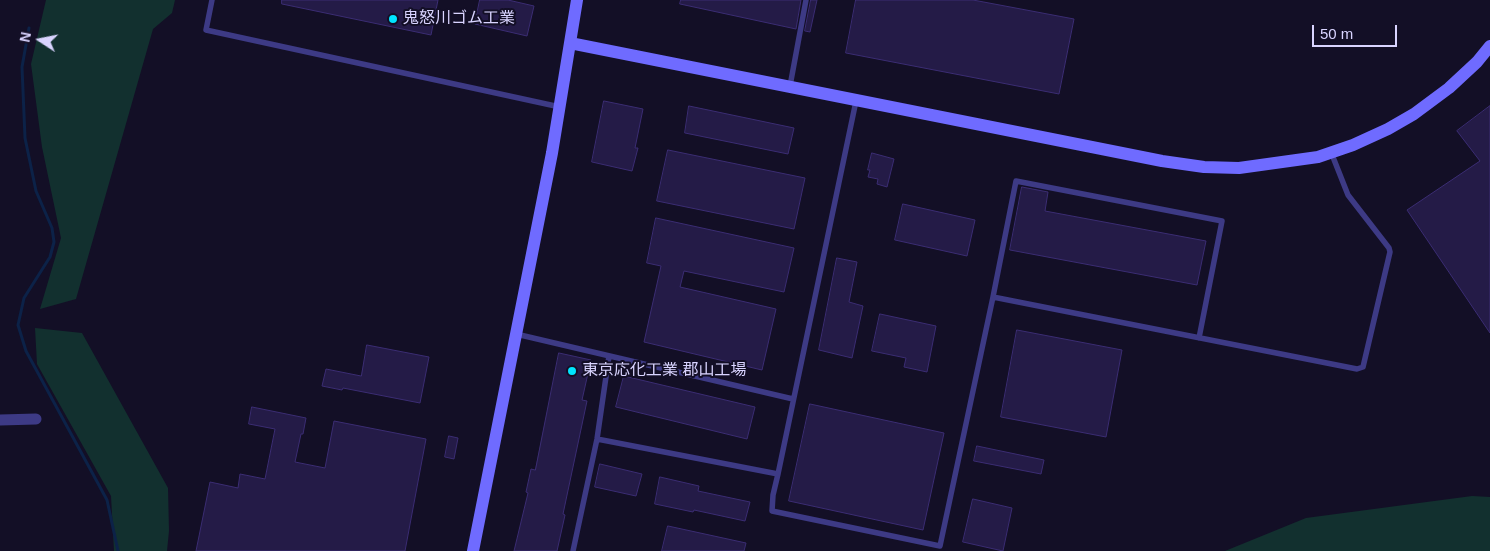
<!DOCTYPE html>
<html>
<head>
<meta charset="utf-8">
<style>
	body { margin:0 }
	#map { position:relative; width:1490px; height:551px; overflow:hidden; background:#130f26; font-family:Arial,sans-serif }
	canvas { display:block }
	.north { position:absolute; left:15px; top:15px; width:50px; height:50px; -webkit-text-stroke:4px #130f26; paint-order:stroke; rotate:281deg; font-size:14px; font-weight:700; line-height:20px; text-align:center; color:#d9d4ff }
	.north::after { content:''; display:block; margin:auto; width:18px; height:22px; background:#d9d4ff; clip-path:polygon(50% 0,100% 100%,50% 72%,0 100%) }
	.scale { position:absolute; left:1312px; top:25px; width:85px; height:22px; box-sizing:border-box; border:2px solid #d9d4ff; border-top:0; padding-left:6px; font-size:15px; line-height:18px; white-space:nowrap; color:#d9d4ff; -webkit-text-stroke:4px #130f26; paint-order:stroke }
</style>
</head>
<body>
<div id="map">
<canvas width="1490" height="551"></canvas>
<div class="north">N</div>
<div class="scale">50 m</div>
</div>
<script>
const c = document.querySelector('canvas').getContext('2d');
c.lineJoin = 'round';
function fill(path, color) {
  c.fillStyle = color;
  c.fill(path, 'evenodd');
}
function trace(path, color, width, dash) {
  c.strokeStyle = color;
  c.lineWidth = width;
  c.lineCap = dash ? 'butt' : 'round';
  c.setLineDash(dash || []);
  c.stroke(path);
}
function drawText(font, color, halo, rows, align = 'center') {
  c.font = font + ' Arial,"Noto Sans JP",sans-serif';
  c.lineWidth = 4;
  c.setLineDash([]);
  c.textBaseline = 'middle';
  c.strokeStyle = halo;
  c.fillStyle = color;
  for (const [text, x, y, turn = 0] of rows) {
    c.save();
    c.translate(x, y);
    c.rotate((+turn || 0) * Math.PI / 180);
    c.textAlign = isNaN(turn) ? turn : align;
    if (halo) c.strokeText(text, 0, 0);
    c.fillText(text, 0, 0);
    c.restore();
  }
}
const green = new Path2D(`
	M 46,0 L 175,0 L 172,13 L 153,29 L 76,299 L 40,309 L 61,238 L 42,147 L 31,64 Z
	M 35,328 L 82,333 L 168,488 L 169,531 L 167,551 L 114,551 L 111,496 L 37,364 Z
	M 1472,496 L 1490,497 L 1490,551 L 1225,551 L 1306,518 Z`);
const stream = new Path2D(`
	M 29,28 L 22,67 L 25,138 L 36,191 L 52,228 L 54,242 L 50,257 L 24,298 L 18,325 L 26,351 L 107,500 L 118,551`);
const building = new Path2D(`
	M 282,0 L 438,0 L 431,35 L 282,4 Z
	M 480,0 L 508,0 L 534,6 L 527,36 L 475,24 Z
	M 681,0 L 801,0 L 796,29 L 680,4 Z
	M 811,0 L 817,0 L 810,32 L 805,31 Z
	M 856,0 L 973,0 L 1074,19 L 1059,94 L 846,53 Z
	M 604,101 L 643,109 L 635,148 L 638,148 L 632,171 L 592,162 Z
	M 689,106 L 794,128 L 788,154 L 685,133 Z
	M 1490,106 L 1490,333 L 1407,210 L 1480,161 L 1457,131 Z
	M 668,150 L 805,178 L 794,229 L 657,201 Z
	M 872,153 L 894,159 L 887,187 L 877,184 L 878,179 L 868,177 L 870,170 L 868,170 Z
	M 1022,187 L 1048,192 L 1045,211 L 1206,241 L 1197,285 L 1010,250 Z
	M 903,204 L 975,220 L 967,256 L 895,240 Z
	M 656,218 L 794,248 L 784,292 L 684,271 L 680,287 L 776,309 L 762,370 L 644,342 L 661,266 L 647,263 Z
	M 837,258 L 857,262 L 849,302 L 863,306 L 852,358 L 819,350 Z
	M 880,314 L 936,326 L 927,372 L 904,367 L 906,358 L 872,351 Z
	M 1017,330 L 1122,350 L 1106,437 L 1001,417 Z
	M 367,345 L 429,357 L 420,403 L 343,388 L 342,390 L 322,386 L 326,369 L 361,376 Z
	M 559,353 L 591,360 L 582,400 L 587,401 L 563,514 L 565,515 L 557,551 L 514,551 L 528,493 L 526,492 L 531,469 L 535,470 Z
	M 624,376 L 755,407 L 747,439 L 616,407 Z
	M 810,404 L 944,433 L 923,530 L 789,501 Z
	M 252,407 L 306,418 L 303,434 L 301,434 L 295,462 L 325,468 L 334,421 L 426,439 L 405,551 L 196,551 L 210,482 L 238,488 L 240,474 L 265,479 L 275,429 L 249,424 Z
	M 449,436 L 458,438 L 454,459 L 445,457 Z
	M 977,446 L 1044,460 L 1041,474 L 974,461 Z
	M 600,464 L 642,474 L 636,496 L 595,487 Z
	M 660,477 L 699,486 L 698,491 L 750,502 L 745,521 L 694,510 L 693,512 L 655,504 Z
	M 973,499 L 1012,508 L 1003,551 L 963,542 Z
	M 668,526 L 746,543 L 744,551 L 662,551 Z`);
const lane = new Path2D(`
	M 212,0 L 206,30 L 560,107
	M 790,86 L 806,0
	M 993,297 L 1357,369 L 1363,367 L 1390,252 L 1389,248 L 1348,195 L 1331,152
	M 516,334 L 793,399
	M 597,439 L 778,474 L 856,101
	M 778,474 L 773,495 L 772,511 L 940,546 L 993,297 L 1016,181 L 1222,221 L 1199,338
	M 573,551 L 597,439 L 609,356`);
const street = new Path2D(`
	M 0,420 L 36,419`);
const secondary = new Path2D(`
	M 570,43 L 1162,161 L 1204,167 L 1239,168 L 1318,157 L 1353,145 L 1388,129 L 1414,114 L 1449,88 L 1477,62 L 1490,46
	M 473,551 L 552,153 L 577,0`);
const markers = [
	[393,19,5,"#00e5ff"],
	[572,371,5,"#00e5ff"]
];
const poiNames = [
	["鬼怒川ゴム工業",403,19],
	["東京応化工業 郡山工場",582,371]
];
fill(green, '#12302f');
trace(stream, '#0c2248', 3);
fill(building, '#241b47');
trace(building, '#3b2d73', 1);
trace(lane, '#3d3a85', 5.5);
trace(street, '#3d3a85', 11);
trace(secondary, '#6f6bff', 12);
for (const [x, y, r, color] of markers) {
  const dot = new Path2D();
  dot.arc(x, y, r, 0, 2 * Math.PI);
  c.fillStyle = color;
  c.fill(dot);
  trace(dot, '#130f26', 2);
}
drawText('16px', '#d9d4ff', '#130f26', poiNames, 'left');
</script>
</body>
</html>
